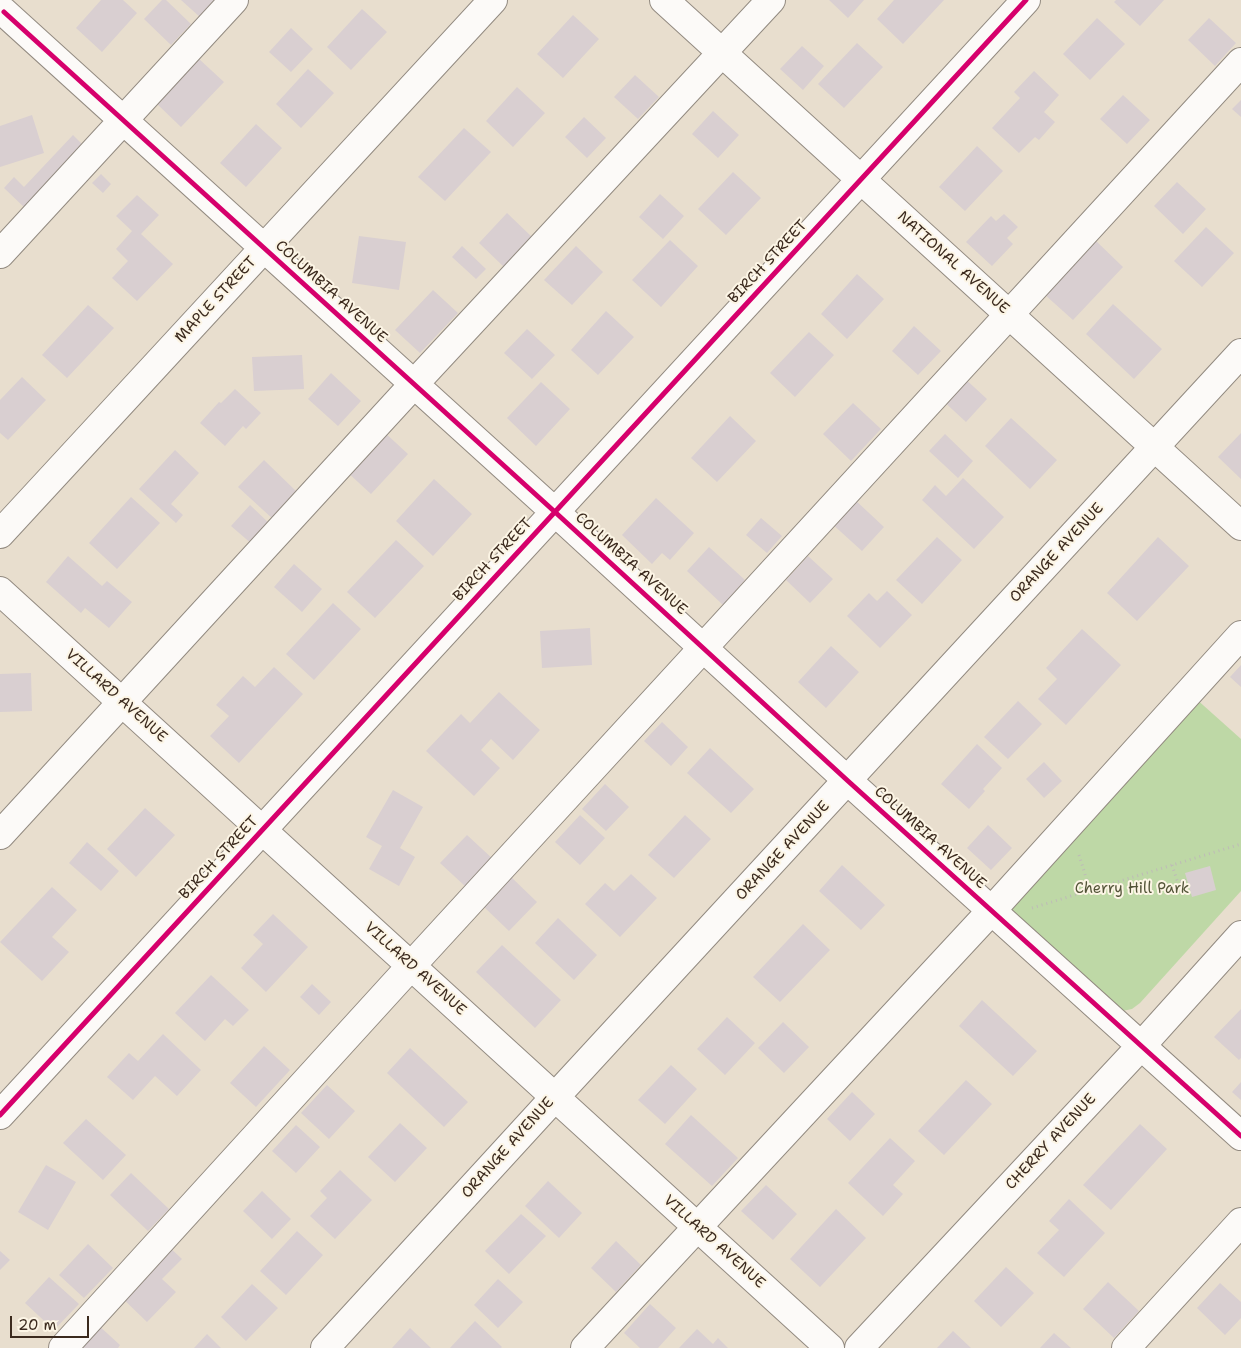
<!DOCTYPE html>
<html>
<head>
<meta charset="utf-8">
<style>
	body { margin:0 }
	#map { position:relative; width:1241px; height:1348px; overflow:hidden; background:#e8dece; font-family:"Shantell Sans",sans-serif }
	canvas { display:block }
	.scale { position:absolute; left:10px; top:1316px; width:79px; height:22px; box-sizing:border-box; border:2px solid #3b2a1e; border-top:0; padding-left:6px; font-size:15px; line-height:18px; white-space:nowrap; color:#3b2a1e; -webkit-text-stroke:4px #fcf5e5; paint-order:stroke }
</style>
</head>
<body>
<div id="map">
<canvas width="1241" height="1348"></canvas>
<div class="scale">20 m</div>
</div>
<script>
const c = document.querySelector('canvas').getContext('2d');
c.lineJoin = 'round';
function fill(path, color) {
  c.fillStyle = color;
  c.fill(path, 'evenodd');
}
function trace(path, color, width, dash) {
  c.strokeStyle = color;
  c.lineWidth = width;
  c.lineCap = dash ? 'butt' : 'round';
  c.setLineDash(dash || []);
  c.stroke(path);
}
function drawText(font, color, halo, rows, align = 'center') {
  c.font = font + ' "Shantell Sans",sans-serif';
  c.lineWidth = 4;
  c.setLineDash([]);
  c.textBaseline = 'middle';
  c.strokeStyle = halo;
  c.fillStyle = color;
  for (const [text, x, y, turn = 0] of rows) {
    c.save();
    c.translate(x, y);
    c.rotate((+turn || 0) * Math.PI / 180);
    c.textAlign = isNaN(turn) ? turn : align;
    if (halo) c.strokeText(text, 0, 0);
    c.fillText(text, 0, 0);
    c.restore();
  }
}
const green = new Path2D(`
	M 1194,697 L 1241,739 L 1241,891 L 1140,1003 L 1132,1009 L 1122,1011 L 1004,906 Z`);
const building = new Path2D(`
	M 101,0 L 123,0 L 137,13 L 102,52 L 76,28 Z
	M 162,0 L 166,0 L 191,24 L 171,45 L 144,19 Z
	M 181,0 L 217,0 L 201,18 Z
	M 829,0 L 864,0 L 848,18 Z
	M 894,0 L 944,0 L 903,44 L 877,19 Z
	M 1116,0 L 1164,0 L 1140,26 L 1114,2 Z
	M 362,9 L 387,32 L 351,70 L 327,47 Z
	M 573,15 L 599,39 L 563,78 L 537,54 Z
	M 1097,18 L 1125,44 L 1090,80 L 1063,54 Z
	M 1209,18 L 1236,43 L 1215,66 L 1188,40 Z
	M 291,28 L 313,49 L 291,72 L 269,52 Z
	M 857,43 L 883,67 L 844,108 L 818,84 Z
	M 802,46 L 824,66 L 803,90 L 780,69 Z
	M 198,58 L 224,82 L 181,127 L 156,103 Z
	M 308,69 L 334,93 L 301,128 L 276,104 Z
	M 1034,71 L 1059,95 L 1044,112 L 1055,122 L 1039,140 L 1035,137 L 1019,153 L 992,128 L 1020,98 L 1014,92 Z
	M 635,75 L 659,97 L 638,119 L 614,97 Z
	M 517,87 L 545,113 L 513,147 L 486,121 Z
	M 1123,95 L 1150,120 L 1127,144 L 1100,119 Z
	M 1241,100 L 1241,117 L 1232,109 Z
	M 713,111 L 739,135 L 718,158 L 692,134 Z
	M 32,115 L 44,153 L 0,167 L 0,126 Z
	M 584,117 L 606,138 L 587,158 L 565,137 Z
	M 256,124 L 282,148 L 246,187 L 220,163 Z
	M 464,128 L 491,152 L 445,201 L 418,177 Z
	M 73,135 L 85,147 L 26,209 L 4,188 L 14,177 L 24,187 Z
	M 977,146 L 1003,171 L 965,211 L 939,187 Z
	M 733,172 L 761,198 L 726,235 L 698,209 Z
	M 101,174 L 111,184 L 103,193 L 92,183 Z
	M 1177,182 L 1206,209 L 1183,234 L 1154,206 Z
	M 660,194 L 684,216 L 663,239 L 639,217 Z
	M 137,195 L 159,215 L 141,234 L 173,264 L 137,301 L 112,278 L 128,261 L 116,249 L 132,231 L 116,216 Z
	M 507,213 L 532,237 L 504,267 L 479,243 Z
	M 1004,214 L 1018,227 L 1007,238 L 1013,244 L 992,266 L 966,242 L 991,216 L 996,221 Z
	M 1206,227 L 1234,253 L 1202,287 L 1174,261 Z
	M 359,236 L 406,242 L 399,290 L 352,283 Z
	M 670,240 L 698,266 L 661,307 L 632,280 Z
	M 1095,240 L 1123,267 L 1073,320 L 1044,294 Z
	M 462,246 L 486,269 L 476,279 L 452,257 Z
	M 576,246 L 603,272 L 572,305 L 544,280 Z
	M 857,274 L 884,299 L 847,339 L 821,314 Z
	M 433,290 L 458,313 L 420,353 L 395,330 Z
	M 1113,304 L 1162,349 L 1134,379 L 1086,334 Z
	M 88,305 L 114,328 L 67,378 L 42,355 Z
	M 606,311 L 634,337 L 598,375 L 571,350 Z
	M 914,326 L 941,351 L 918,375 L 892,351 Z
	M 527,329 L 555,355 L 532,379 L 504,353 Z
	M 809,332 L 834,355 L 795,397 L 770,373 Z
	M 302,355 L 304,389 L 254,391 L 252,357 Z
	M 331,373 L 361,401 L 338,426 L 308,399 Z
	M 962,376 L 987,399 L 966,422 L 941,399 Z
	M 22,377 L 46,400 L 8,440 L 0,433 L 0,400 Z
	M 541,382 L 570,409 L 536,446 L 507,418 Z
	M 235,389 L 261,413 L 246,429 L 243,426 L 225,446 L 200,423 L 219,402 L 221,403 Z
	M 853,403 L 881,429 L 851,461 L 823,434 Z
	M 730,416 L 756,441 L 717,482 L 691,458 Z
	M 1011,418 L 1057,460 L 1030,489 L 985,446 Z
	M 383,431 L 408,454 L 371,494 L 346,471 Z
	M 1241,433 L 1241,479 L 1218,457 Z
	M 945,434 L 973,461 L 958,478 L 929,451 Z
	M 175,450 L 199,473 L 171,504 L 183,515 L 176,523 L 139,489 Z
	M 264,460 L 298,493 L 274,520 L 238,487 Z
	M 963,478 L 1004,517 L 974,549 L 922,500 L 935,485 L 946,496 Z
	M 434,479 L 472,514 L 433,556 L 396,521 Z
	M 131,497 L 160,523 L 117,569 L 89,543 Z
	M 656,498 L 694,533 L 670,560 L 662,553 L 652,564 L 622,535 Z
	M 853,498 L 884,527 L 862,551 L 830,522 Z
	M 250,505 L 271,525 L 253,545 L 231,526 Z
	M 761,518 L 782,536 L 767,553 L 746,535 Z
	M 937,537 L 962,560 L 922,604 L 896,580 Z
	M 1158,537 L 1189,566 L 1137,621 L 1107,593 Z
	M 396,540 L 424,566 L 375,618 L 347,592 Z
	M 709,547 L 745,580 L 723,605 L 687,571 Z
	M 68,556 L 102,586 L 107,581 L 132,602 L 109,628 L 85,608 L 81,613 L 46,582 Z
	M 808,556 L 833,579 L 810,603 L 786,580 Z
	M 294,564 L 322,589 L 302,612 L 274,587 Z
	M 887,591 L 912,615 L 880,648 L 847,616 L 869,593 L 877,601 Z
	M 333,603 L 361,629 L 314,680 L 286,654 Z
	M 590,628 L 592,665 L 542,668 L 540,631 Z
	M 1082,629 L 1121,665 L 1066,725 L 1038,699 L 1057,679 L 1046,668 Z
	M 831,646 L 859,672 L 826,708 L 798,682 Z
	M 1241,665 L 1241,687 L 1230,677 Z
	M 274,667 L 303,694 L 239,763 L 210,736 L 229,716 L 216,705 L 243,676 L 255,687 Z
	M 31,673 L 32,711 L 0,712 L 0,674 Z
	M 499,692 L 540,730 L 513,760 L 491,739 L 481,750 L 500,768 L 474,796 L 426,751 L 461,714 L 470,723 Z
	M 1018,701 L 1042,724 L 1008,759 L 984,737 Z
	M 662,722 L 688,747 L 671,766 L 644,741 Z
	M 977,744 L 1002,768 L 983,789 L 985,791 L 969,809 L 941,784 Z
	M 710,748 L 754,789 L 731,813 L 687,773 Z
	M 1044,762 L 1062,781 L 1044,798 L 1026,779 Z
	M 605,784 L 629,807 L 606,831 L 582,809 Z
	M 393,790 L 423,807 L 400,848 L 415,857 L 399,886 L 369,869 L 382,846 L 366,837 Z
	M 145,808 L 175,835 L 136,877 L 107,849 Z
	M 580,815 L 605,838 L 580,865 L 555,842 Z
	M 685,815 L 711,839 L 674,878 L 648,855 Z
	M 988,825 L 1012,848 L 991,870 L 967,848 Z
	M 467,835 L 494,860 L 467,888 L 440,863 Z
	M 87,842 L 119,871 L 101,891 L 69,863 Z
	M 842,865 L 885,905 L 861,930 L 819,891 Z
	M 1210,866 L 1216,890 L 1192,897 L 1185,873 Z
	M 631,874 L 657,898 L 620,937 L 585,904 L 605,883 L 614,891 Z
	M 510,876 L 537,902 L 509,931 L 483,906 Z
	M 52,887 L 77,910 L 52,937 L 69,952 L 42,981 L 0,942 Z
	M 273,914 L 308,947 L 266,992 L 241,968 L 263,944 L 253,935 Z
	M 558,918 L 597,955 L 574,980 L 535,943 Z
	M 803,924 L 830,950 L 780,1002 L 753,977 Z
	M 502,945 L 561,1000 L 535,1028 L 476,972 Z
	M 211,975 L 249,1010 L 233,1026 L 225,1019 L 205,1041 L 175,1013 Z
	M 312,984 L 331,1002 L 319,1015 L 300,997 Z
	M 982,1000 L 1037,1051 L 1013,1076 L 959,1026 Z
	M 1241,1009 L 1241,1058 L 1239,1060 L 1214,1037 Z
	M 727,1017 L 755,1043 L 725,1075 L 697,1049 Z
	M 783,1022 L 809,1047 L 784,1073 L 758,1048 Z
	M 163,1034 L 201,1070 L 177,1096 L 155,1076 L 133,1100 L 107,1077 L 129,1053 L 138,1061 Z
	M 264,1046 L 290,1070 L 256,1107 L 230,1083 Z
	M 410,1048 L 468,1102 L 444,1127 L 387,1073 Z
	M 671,1065 L 697,1089 L 665,1124 L 638,1100 Z
	M 966,1080 L 992,1104 L 944,1155 L 918,1131 Z
	M 1241,1082 L 1241,1100 L 1232,1092 Z
	M 327,1085 L 355,1111 L 329,1139 L 301,1113 Z
	M 852,1092 L 875,1114 L 850,1141 L 827,1119 Z
	M 691,1115 L 738,1158 L 712,1186 L 665,1144 Z
	M 86,1119 L 126,1155 L 103,1180 L 63,1143 Z
	M 400,1123 L 427,1148 L 395,1182 L 368,1157 Z
	M 1140,1124 L 1167,1149 L 1111,1210 L 1083,1185 Z
	M 296,1125 L 320,1147 L 296,1173 L 272,1151 Z
	M 890,1138 L 915,1161 L 893,1185 L 903,1194 L 883,1216 L 848,1183 Z
	M 46,1165 L 76,1182 L 48,1230 L 18,1212 Z
	M 340,1170 L 372,1200 L 335,1239 L 310,1216 L 327,1198 L 320,1191 Z
	M 131,1173 L 169,1209 L 148,1231 L 110,1195 Z
	M 548,1181 L 582,1213 L 559,1238 L 525,1206 Z
	M 766,1185 L 797,1214 L 773,1240 L 741,1211 Z
	M 262,1191 L 291,1219 L 272,1239 L 243,1211 Z
	M 1069,1199 L 1105,1233 L 1064,1277 L 1037,1253 L 1059,1230 L 1049,1221 Z
	M 836,1209 L 866,1238 L 820,1287 L 790,1259 Z
	M 521,1214 L 546,1236 L 509,1274 L 485,1251 Z
	M 297,1231 L 323,1255 L 286,1295 L 260,1271 Z
	M 616,1241 L 641,1265 L 616,1292 L 591,1268 Z
	M 88,1244 L 113,1268 L 84,1298 L 59,1275 Z
	M 166,1244 L 182,1259 L 162,1279 L 176,1292 L 147,1322 L 118,1294 Z
	M 0,1251 L 10,1260 L 0,1270 Z
	M 1006,1267 L 1034,1293 L 1001,1327 L 974,1301 Z
	M 49,1277 L 79,1304 L 54,1330 L 25,1303 Z
	M 498,1279 L 523,1302 L 498,1328 L 474,1305 Z
	M 1108,1282 L 1139,1311 L 1114,1338 L 1083,1309 Z
	M 1220,1283 L 1241,1302 L 1241,1318 L 1225,1335 L 1197,1308 Z
	M 252,1284 L 278,1308 L 246,1341 L 221,1317 Z
	M 650,1304 L 676,1328 L 658,1348 L 640,1348 L 624,1333 Z
	M 475,1321 L 502,1347 L 501,1348 L 450,1348 Z
	M 97,1324 L 120,1345 L 118,1348 L 83,1348 L 78,1344 Z
	M 410,1328 L 431,1348 L 392,1348 Z
	M 697,1329 L 713,1344 L 718,1338 L 728,1348 L 679,1348 Z
	M 953,1331 L 971,1348 L 937,1348 Z
	M 1054,1333 L 1071,1348 L 1040,1348 Z
	M 207,1334 L 221,1348 L 194,1348 Z`);
const path = new Path2D(`
	M 1079,855 L 1090,890
	M 1172,865 L 1177,880 L 1179,882 L 1187,880
	M 1032,908 L 1241,844`);
const minor = new Path2D(`
	M 664,0 L 1241,526
	M 4,12 L 555,512 L 848,781 L 1241,1136
	M 0,254 L 234,0
	M 0,534 L 493,0
	M 0,591 L 830,1348
	M 0,835 L 414,384 L 771,0
	M 0,1115 L 1026,0
	M 63,1348 L 411,966 L 1241,62
	M 325,1348 L 555,1097 L 1241,353
	M 585,1348 L 992,910 L 1241,635
	M 859,1348 L 1142,1045 L 1241,935
	M 1126,1348 L 1241,1222`);
const cycleway = new Path2D(`
	M 4,12 L 555,512 L 848,781 L 1241,1136
	M 0,1115 L 1026,0`);
const streetNames = [
	["BIRCH STREET",768,262,-47],
	["NATIONAL AVENUE",953,263,42],
	["COLUMBIA AVENUE",331,292,42],
	["MAPLE STREET",216,300,-47],
	["ORANGE AVENUE",1057,553,-47],
	["BIRCH STREET",493,560,-47],
	["COLUMBIA AVENUE",631,564,42],
	["VILLARD AVENUE",116,696,42],
	["COLUMBIA AVENUE",930,838,42],
	["ORANGE AVENUE",783,851,-47],
	["BIRCH STREET",219,858,-47],
	["VILLARD AVENUE",415,969,42],
	["CHERRY AVENUE",1051,1142,-47],
	["ORANGE AVENUE",508,1148,-48],
	["VILLARD AVENUE",714,1242,42]
];
const parkNames = [
	["Cherry Hill Park",1132,889]
];
fill(green, '#bed8a6');
fill(building, '#d9cfd1');
trace(minor, '#928a80', 30);
trace(path, '#bebbb7', 3, [1, 4]);
trace(minor, '#fcfaf8', 28);
trace(cycleway, '#d6006c', 5);
drawText('15px', '#3b2a1e', '#fcf5e5', streetNames);
drawText('15px', '#535438', '#fcf5e5', parkNames);
</script>
</body>
</html>
